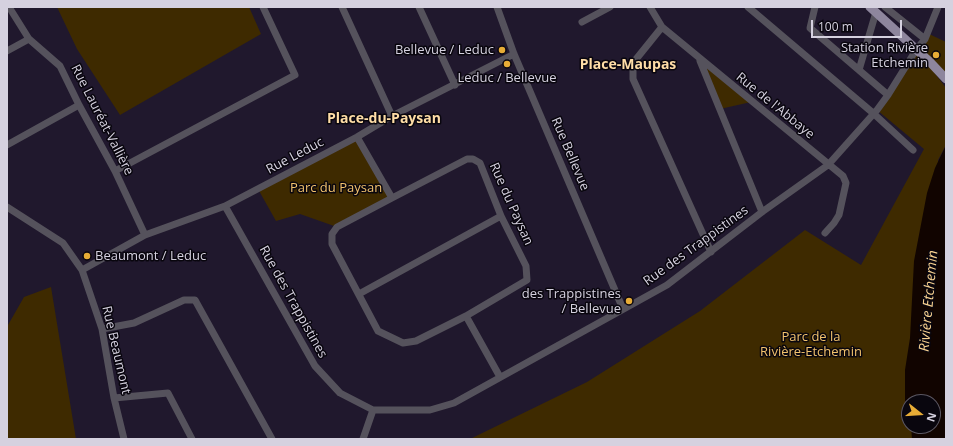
<!DOCTYPE html>
<html>
<head>
<meta charset="utf-8">
<style>
	body { margin:0 }
	#map { position:relative; width:953px; height:446px; overflow:hidden; background:#20182d; font-family:"Open Sans",sans-serif }
	canvas { display:block }
	.frame { position:absolute; inset:0; border:8px solid #d5d1df; pointer-events:none }
	.north { position:absolute; left:901px; top:394px; width:40px; height:40px; box-sizing:border-box; background:#09060e; border:1px solid #5b5762; border-radius:50%; rotate:107deg; font-size:11px; font-weight:700; line-height:16px; text-align:center; color:#d5d1df }
	.north::after { content:''; display:block; margin:auto; width:14px; height:18px; background:#e7ac36; clip-path:polygon(50% 0,100% 100%,50% 72%,0 100%) }
	.scale { position:absolute; left:811px; top:20px; width:91px; height:18px; box-sizing:border-box; border:2px solid #d5d1df; border-top:0; padding-left:5px; font-size:12px; line-height:14px; white-space:nowrap; color:#d5d1df; -webkit-text-stroke:3px #09060e; paint-order:stroke }
</style>
</head>
<body>
<div id="map">
<canvas width="953" height="446"></canvas>
<div class="frame"></div>
<div class="north">N</div>
<div class="scale">100 m</div>
</div>
<script>
const c = document.querySelector('canvas').getContext('2d');
c.lineJoin = 'round';
function fill(path, color) {
  c.fillStyle = color;
  c.fill(path, 'evenodd');
}
function trace(path, color, width, dash) {
  c.strokeStyle = color;
  c.lineWidth = width;
  c.lineCap = dash ? 'butt' : 'round';
  c.setLineDash(dash || []);
  c.stroke(path);
}
function drawText(font, color, halo, rows, align = 'center') {
  c.font = font + ' "Open Sans",sans-serif';
  c.lineWidth = 3;
  c.setLineDash([]);
  c.textBaseline = 'middle';
  c.strokeStyle = halo;
  c.fillStyle = color;
  for (const [text, x, y, turn = 0] of rows) {
    c.save();
    c.translate(x, y);
    c.rotate((+turn || 0) * Math.PI / 180);
    c.textAlign = isNaN(turn) ? turn : align;
    if (halo) c.strokeText(text, 0, 0);
    c.fillText(text, 0, 0);
    c.restore();
  }
}
const green = new Path2D(`
	M 57,7 L 249,7 L 261,34 L 120,115 L 77,49 Z
	M 927,33 L 946,42 L 946,74 L 918,51 L 946,88 L 946,145 L 938,160 L 946,201 L 909,402 L 909,426 L 933,426 L 937,439 L 470,439 L 587,382 L 700,311 L 805,230 L 861,265 L 924,149 L 877,110 Z
	M 699,59 L 751,102 L 720,109 Z
	M 357,137 L 392,198 L 337,227 L 300,214 L 276,221 L 258,189 Z
	M 51,287 L 76,439 L 7,439 L 7,324 L 8,325 L 24,297 Z`);
const water = new Path2D(`
	M 946,145 L 946,439 L 912,439 L 911,426 L 933,426 L 933,402 L 909,402 L 909,420 L 905,405 L 905,370 L 910,338 L 914,261 L 927,193 L 935,168 Z`);
const minor = new Path2D(`
	M 9,7 L 29,39 L 60,66 L 79,105 L 115,171 L 145,235
	M 342,7 L 392,116
	M 419,7 L 455,85
	M 497,7 L 514,54 L 623,309
	M 650,7 L 662,27 L 843,176 L 846,183 L 839,215 L 834,223 L 825,233
	M 748,7 L 873,113 L 913,150
	M 815,7 L 810,28 L 888,95
	M 885,7 L 925,39
	M 582,22 L 610,7
	M 662,27 L 633,63 L 633,79 L 711,252
	M 7,51 L 29,39
	M 700,61 L 762,212
	M 859,70 L 876,12
	M 357,137 L 392,198 L 337,227 L 332,234 L 332,244 L 378,331 L 403,343 L 416,341 L 466,316
	M 7,145 L 79,105
	M 115,171 L 295,75 L 263,7
	M 392,198 L 467,159 L 473,159 L 480,163 L 501,216 L 526,266 L 527,280 L 466,316 L 500,377
	M 225,206 L 315,366 L 340,393 L 373,410 L 430,410 L 454,403 L 667,285 L 762,212 L 828,165 L 877,110 L 888,95 L 916,50 L 925,39 L 938,7
	M 7,207 L 63,243 L 82,270 L 102,329 L 114,398 L 124,439
	M 82,270 L 145,235 L 225,206 L 357,137 L 392,116 L 514,54
	M 359,294 L 501,216
	M 102,329 L 134,323 L 184,300 L 195,300 L 272,439
	M 114,398 L 168,393 L 192,439
	M 363,439 L 373,410`);
const major = new Path2D(`
	M 870,7 L 930,62 L 946,79`);
const markers = [
	[502,50,4,"#e7ac36"],
	[936,55,4,"#e7ac36"],
	[507,64,4,"#e7ac36"],
	[87,256,4,"#e7ac36"],
	[629,301,4,"#e7ac36"]
];
const poiNames = [
	["Station Rivière",928,48],
	["Etchemin",928,63],
	["Bellevue / Leduc",494,50],
	["Leduc / Bellevue",507,78,"center"],
	["Beaumont / Leduc",95,256,"left"],
	["des Trappistines",621,294],
	["/ Bellevue",621,309]
];
const streetNames = [
	["Rue de l'Abbaye",775,106,39],
	["Rue Lauréat-Vallière",102,120,63],
	["Rue Bellevue",570,154,67],
	["Rue Leduc",295,156,-28],
	["Rue du Paysan",511,204,66],
	["Rue des Trappistines",696,246,-36],
	["Rue des Trappistines",293,302,61],
	["Rue Beaumont",116,350,77]
];
const parkNames = [
	["Parc du Paysan",336,188],
	["Parc de la",811,337],
	["Rivière-Etchemin",811,352]
];
const neighbourhoodNames = [
	["Place-Maupas",628,65],
	["Place-du-Paysan",384,119]
];
const waterNames = [
	["Rivière Etchemin",929,301,-85]
];
fill(green, '#3e2a00');
fill(water, '#110400');
trace(minor, '#55525c', 7);
trace(major, '#8e869d', 9);
for (const [x, y, r, color] of markers) {
  const dot = new Path2D();
  dot.arc(x, y, r, 0, 2 * Math.PI);
  c.fillStyle = color;
  c.fill(dot);
  trace(dot, '#09060e', 1.5);
}
drawText('13px', '#d5d1df', '#09060e', poiNames, 'right');
drawText('13px', '#d5d1df', '#09060e', streetNames);
drawText('13px', '#f2c26d', '#09060e', parkNames);
drawText('bold 14px', '#fedda6', '#09060e', neighbourhoodNames);
drawText('italic 14px', '#f9d291', '#09060e', waterNames);
</script>
</body>
</html>
